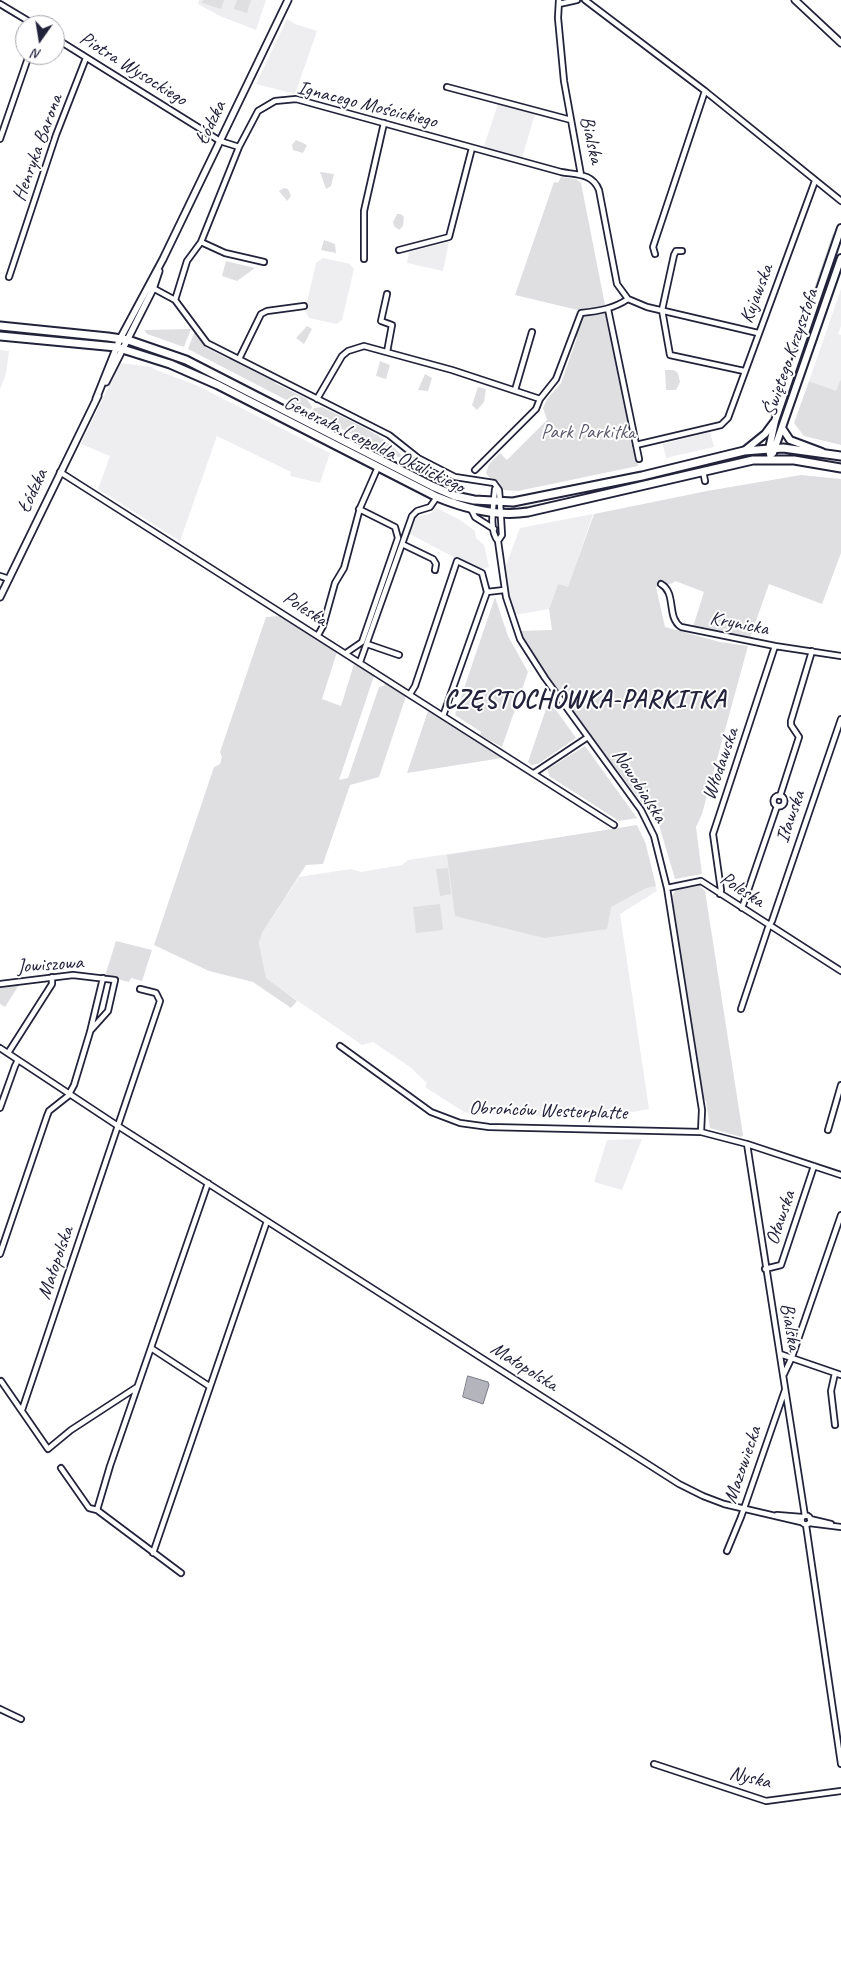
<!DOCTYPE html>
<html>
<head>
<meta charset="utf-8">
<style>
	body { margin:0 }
	#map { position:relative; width:841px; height:1971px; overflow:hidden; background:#fff; font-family:Caveat,sans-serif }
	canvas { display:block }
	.north { position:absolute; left:15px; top:15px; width:50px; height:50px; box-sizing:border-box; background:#fff; border:1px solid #a7a7b1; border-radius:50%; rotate:193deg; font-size:14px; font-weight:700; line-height:20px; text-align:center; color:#22223b }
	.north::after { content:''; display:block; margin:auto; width:18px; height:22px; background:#22223b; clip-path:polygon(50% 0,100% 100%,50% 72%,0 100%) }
</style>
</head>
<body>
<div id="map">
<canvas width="841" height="1971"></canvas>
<div class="north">N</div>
</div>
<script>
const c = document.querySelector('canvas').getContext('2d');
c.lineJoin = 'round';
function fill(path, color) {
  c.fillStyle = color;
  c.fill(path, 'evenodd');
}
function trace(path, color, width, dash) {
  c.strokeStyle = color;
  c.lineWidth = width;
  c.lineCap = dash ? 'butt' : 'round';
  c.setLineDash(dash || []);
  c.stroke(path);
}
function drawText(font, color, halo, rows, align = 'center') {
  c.font = font + ' Caveat,sans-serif';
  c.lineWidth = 4;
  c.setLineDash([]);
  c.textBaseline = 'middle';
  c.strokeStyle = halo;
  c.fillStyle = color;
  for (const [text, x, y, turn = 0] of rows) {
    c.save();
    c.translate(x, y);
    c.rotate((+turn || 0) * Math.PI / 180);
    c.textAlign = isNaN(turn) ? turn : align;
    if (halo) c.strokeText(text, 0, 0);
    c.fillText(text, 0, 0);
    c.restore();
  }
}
const built = new Path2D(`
	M 199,0 L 266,0 L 256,30 L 220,16 L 198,4 Z
	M 287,19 L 295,24 L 317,31 L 295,94 L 256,84 Z
	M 498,104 L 535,114 L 522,158 L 483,149 Z
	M 449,242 L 443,271 L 407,263 L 409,252 Z
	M 323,258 L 350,264 L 354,269 L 342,320 L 337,324 L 309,318 L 305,311 L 316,263 Z
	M 841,289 L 841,326 L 838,334 L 841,335 L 841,379 L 837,392 L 809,381 Z
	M 0,350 L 9,351 L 6,374 L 0,389 Z
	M 120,363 L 152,367 L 154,369 L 198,386 L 330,453 L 320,483 L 290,476 L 291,472 L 217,436 L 180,541 L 98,489 L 110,456 L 81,444 Z
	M 710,432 L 714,447 L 666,458 L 663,444 Z
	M 435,507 L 460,520 L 475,531 L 476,538 L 484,545 L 489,567 L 478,570 L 408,533 L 416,517 L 432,513 Z
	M 593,514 L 568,588 L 558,584 L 549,609 L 514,615 L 510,602 L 506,565 L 520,528 Z
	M 636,826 L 646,844 L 657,891 L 620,914 L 649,1109 L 598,1118 L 477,1114 L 464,1112 L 425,1087 L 427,1083 L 410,1067 L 373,1042 L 362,1045 L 266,979 L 259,943 L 262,933 L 299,877 L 351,869 L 361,872 L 402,865 L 408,860 Z
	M 642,1139 L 622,1190 L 594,1182 L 607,1140 Z`);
const green = new Path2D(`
	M 203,0 L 224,0 L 221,9 L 202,3 Z
	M 237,0 L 251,0 L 247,13 L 234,9 Z
	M 296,140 L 307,145 L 303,153 L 293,150 L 292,145 Z
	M 320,172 L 334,174 L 331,186 L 326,189 Z
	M 561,177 L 576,179 L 581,183 L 605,305 L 603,307 L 582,311 L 515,295 L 554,182 L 558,183 Z
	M 284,188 L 288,189 L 291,196 L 287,201 L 279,191 Z
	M 397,214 L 401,214 L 404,217 L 403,226 L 399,230 L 394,226 L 393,222 Z
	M 833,233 L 835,237 L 774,411 L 768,423 Z
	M 841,235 L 841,241 L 796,379 L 794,379 L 801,352 Z
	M 324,240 L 335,244 L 336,253 L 321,250 Z
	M 226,261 L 255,268 L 237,281 L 222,276 Z
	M 838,277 L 839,279 L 805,376 L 803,376 Z
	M 606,312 L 638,466 L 518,491 L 502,490 L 499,481 L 490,479 L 486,473 L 489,464 L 500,453 L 507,460 L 547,420 L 543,408 L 547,399 L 561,383 L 577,338 L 573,336 L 582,317 Z
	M 307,326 L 312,329 L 304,344 L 296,338 Z
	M 191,329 L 184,347 L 147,334 L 144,330 Z
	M 195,330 L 205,347 L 228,359 L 230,356 L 235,358 L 234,361 L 269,379 L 271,377 L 276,379 L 275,383 L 307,399 L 312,407 L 311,410 L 303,406 L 296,405 L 188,349 Z
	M 380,361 L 390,365 L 386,379 L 376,376 Z
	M 665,370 L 674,370 L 678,373 L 680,382 L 676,390 L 666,390 Z
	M 425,374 L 432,378 L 428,391 L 418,390 Z
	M 841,379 L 841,445 L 804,436 L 794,423 L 809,381 L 836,391 Z
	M 478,387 L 486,389 L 484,402 L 477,410 L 472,405 Z
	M 322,407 C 351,422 386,434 406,461 L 334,425 L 331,420 L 312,411 L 314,408 Z
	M 759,452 L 759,454 L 710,463 L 645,481 L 645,479 L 735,456 Z
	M 791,452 L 841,460 L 841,465 L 791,456 Z
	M 705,455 L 695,460 L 644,473 L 643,470 Z
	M 639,471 L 640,474 L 520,498 L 521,495 Z
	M 701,475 L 700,477 L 647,490 L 646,486 Z
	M 801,475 L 841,479 L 841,553 L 822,604 L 769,584 L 750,638 L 693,627 L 704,592 L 675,581 L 673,583 L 656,587 L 665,627 L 720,642 L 748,646 L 702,814 L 696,827 L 702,874 L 675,879 L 659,825 L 524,648 L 519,631 L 552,630 L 549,609 L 558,584 L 568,587 L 594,514 L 707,491 Z
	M 640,480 L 641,483 L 521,509 L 521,507 L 580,495 Z
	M 642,488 L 643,491 L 552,512 L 557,509 Z
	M 495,597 L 508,636 L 528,672 L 502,747 L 480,735 L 481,732 L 455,715 Z
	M 279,616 L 337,652 L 322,699 L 341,706 L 354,664 L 374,676 L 339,780 L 348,778 L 379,687 L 384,686 L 385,683 L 406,696 L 379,777 L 350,785 L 323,864 L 306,865 L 262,933 L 259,943 L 266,978 L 297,1001 L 291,1008 L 253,982 L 209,971 L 154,945 L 214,767 L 220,764 L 222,757 L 220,752 L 266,617 Z
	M 549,700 L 576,738 L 538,764 L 531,765 L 528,762 Z
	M 428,711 L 502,758 L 407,773 Z
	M 585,746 L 637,818 L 619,821 L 549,776 L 548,769 Z
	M 637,825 L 645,842 L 656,886 L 646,888 L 611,907 L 607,929 L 544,938 L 455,916 L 447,855 Z
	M 448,868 L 451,894 L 440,896 L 436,869 Z
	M 700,886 L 705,891 L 743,1135 L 741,1137 L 710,1128 L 706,1101 L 704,1099 L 672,896 L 676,890 Z
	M 440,904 L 443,930 L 416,933 L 413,907 Z
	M 116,941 L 152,950 L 142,981 L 131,978 L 129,982 L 105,976 Z
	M 19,985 L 5,1007 L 0,1004 L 0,988 Z`);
const water = new Path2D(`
	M 468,1376 L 488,1382 L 489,1385 L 483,1404 L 463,1397 Z`);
const minor = new Path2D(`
	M 559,0 L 558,18 L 564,81 L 581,175
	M 585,0 L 705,91 L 841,201
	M 0,4 L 35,25
	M 559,4 L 577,0
	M 55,38 L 220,141 L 239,147
	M 447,87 L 571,120
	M 0,139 L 29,55
	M 201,242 L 225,253 L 264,262
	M 399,250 L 449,237 L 472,148
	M 682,251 L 676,251 L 674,255 L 662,310 L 670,355 L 744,371
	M 655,254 L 653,247 L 705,91
	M 364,259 L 364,211 L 384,123
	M 9,277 L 56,135 L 86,58
	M 151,287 L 175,300 L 207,343 L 389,435 L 418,458 L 455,477 L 494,483 L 499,490 L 500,502 L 502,535 L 498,541
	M 175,300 L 187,261 L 201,242 L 239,147 L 258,111 L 275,101 L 296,99 L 561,172 C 577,175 592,173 599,190 L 617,284 L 628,299 L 647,307 L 758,333
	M 608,309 L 639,459
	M 387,352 L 392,325 L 381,321 L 387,294
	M 239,359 L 261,314 L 267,311 L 304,306
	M 515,390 L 532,332
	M 317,399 L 342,356 L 348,351 L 364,346 L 452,370 L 540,399 L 556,379 L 581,313 C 599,311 613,309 628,299
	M 636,445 L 721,425 L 728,418 L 815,181
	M 475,470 L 536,409 L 540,399
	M 703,471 L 705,481
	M 60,472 L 614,825
	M 497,488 L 495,489 C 494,504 488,529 498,541 L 506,597 L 520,639 L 545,678 L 641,810 L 654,836 L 667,888 L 702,1110 L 701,1132
	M 471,509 L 475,517 L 494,529
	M 402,544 L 433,559 L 436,564 L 435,570
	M 0,576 L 9,579
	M 661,584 C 677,593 666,617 681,627 L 775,646 L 841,656
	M 318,635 L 323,626 L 335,583 L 344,568 L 360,508 L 378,467
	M 367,644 L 399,655
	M 346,653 L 362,642 L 398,538 L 395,527 L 359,509
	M 360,662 L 412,516 L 417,511 L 430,507 L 437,497
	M 410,694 L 415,686 L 457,561 L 482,573 L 487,592
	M 443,716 L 487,592 L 504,590
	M 534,773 L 588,737
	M773.5 801a5.5 5.5 0 1 1 11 0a5.5 5.5 0 1 1-11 0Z
	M 780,796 L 799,737 L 791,725 L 791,721 L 812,651
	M 667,888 L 701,881 L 841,971
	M 720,894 L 721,890 L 713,834 L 775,646
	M 742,908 L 777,806
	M 0,984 L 73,975 L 115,980 L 108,1011 L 91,1030
	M 741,1009 L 768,928 L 772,921 L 841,719
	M 340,1046 L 431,1112 L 460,1123 L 489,1127 L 701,1132 L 747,1144 L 841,1175
	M 0,1048 L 118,1126 L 679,1484 L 703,1496 L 724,1504 L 801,1522
	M 8,1053 L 52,984 L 52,977
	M 0,1108 L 15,1066 L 18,1060
	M 828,1130 L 841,1085
	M 747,1144 L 805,1516
	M 0,1254 L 47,1116 L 49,1111 L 68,1096 L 74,1085 L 90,1032 L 103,978
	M 765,1269 L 781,1265 L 814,1166
	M 151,1348 L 209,1386
	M 780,1354 L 841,1375
	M 835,1373 L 831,1391 L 835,1425
	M 784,1374 L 792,1357 L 841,1215
	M 1,1381 L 48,1449 L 71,1430 L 137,1387
	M 22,1410 L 160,1001 L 156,993 L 140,989
	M 61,1468 L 89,1508 L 97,1510 L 181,1573
	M 97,1510 L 110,1466 L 208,1183
	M 777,1515 L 802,1517
	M801.5 1520a4.5 4.5 0 1 1 9 0a4.5 4.5 0 1 1-9 0Z
	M 810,1519 L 831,1524
	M 809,1523 L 841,1527
	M 806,1525 L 841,1764
	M 727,1551 L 741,1517 L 785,1390
	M 153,1553 L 267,1221
	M 0,1709 L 21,1719
	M 654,1764 L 766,1801 L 841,1791`);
const tertiary = new Path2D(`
	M 795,0 L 841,43
	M 106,382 L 153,289 L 159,271
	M 96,399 L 120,339 L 163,259 L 288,0
	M 0,597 L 98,396`);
const secondary = new Path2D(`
	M 782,428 L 790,440 L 822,452
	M 744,451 L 765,434 L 774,422
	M 773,453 L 841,258
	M 771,459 L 769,449 L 775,421 L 841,228`);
const primary = new Path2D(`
	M 0,326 L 108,337 L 128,340 L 186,360 L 432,486 L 455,496 L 474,500 L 513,502 L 642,476 L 744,451 L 783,448 L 841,456
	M 0,336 L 116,347 L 170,364 L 218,385 L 437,497 C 466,509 496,517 528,512 L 753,460 L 794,460 L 841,468`);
const streetNames = [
	["Piotra Wysockiego",133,69,32],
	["Ignacego Mościckiego",367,105,14],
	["Łódzka",211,123,-64],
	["Bialska",591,140,77],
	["Henryka Barona",38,148,-70],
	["Kujawska",757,294,-69],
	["Świętego Krzysztofa",791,353,-71],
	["Generała Leopolda Okulickiego",374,445,26],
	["Łódzka",33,491,-65],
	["Poleska",305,609,33],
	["Krynicka",739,624,11],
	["Włodawska",721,764,-71],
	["Nowobialska",639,786,57],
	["Iławska",791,817,-71],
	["Poleska",742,890,33],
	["Jowiszowa",50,965,-4],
	["Obrońców Westerplatte",548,1111,2],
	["Oławska",781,1218,-71],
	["Małopolska",56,1263,-71],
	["Bialska",790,1327,80],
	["Małopolska",524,1367,32],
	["Mazowiecka",743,1465,-71],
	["Nyska",750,1778,14]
];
const parkNames = [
	["Park Parkitka",588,433]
];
const districtNames = [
	["CZĘSTOCHÓWKA-PARKITKA",585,700]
];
fill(built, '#eeeef1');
fill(green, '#dfdfe2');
fill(water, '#b4b4bc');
trace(water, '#7a7a88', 1);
trace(minor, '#22223b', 8);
trace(tertiary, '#22223b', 9);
trace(secondary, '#22223b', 10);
trace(primary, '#22223b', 11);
trace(minor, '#fff', 4.5);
trace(tertiary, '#fff', 5.5);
trace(secondary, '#fff', 6);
trace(primary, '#fff', 7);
drawText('20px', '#22223b', '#fff', streetNames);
drawText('20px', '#5b5b6d', '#fff', parkNames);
c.letterSpacing = '1px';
drawText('bold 25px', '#22223b', '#fff', districtNames);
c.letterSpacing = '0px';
</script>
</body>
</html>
